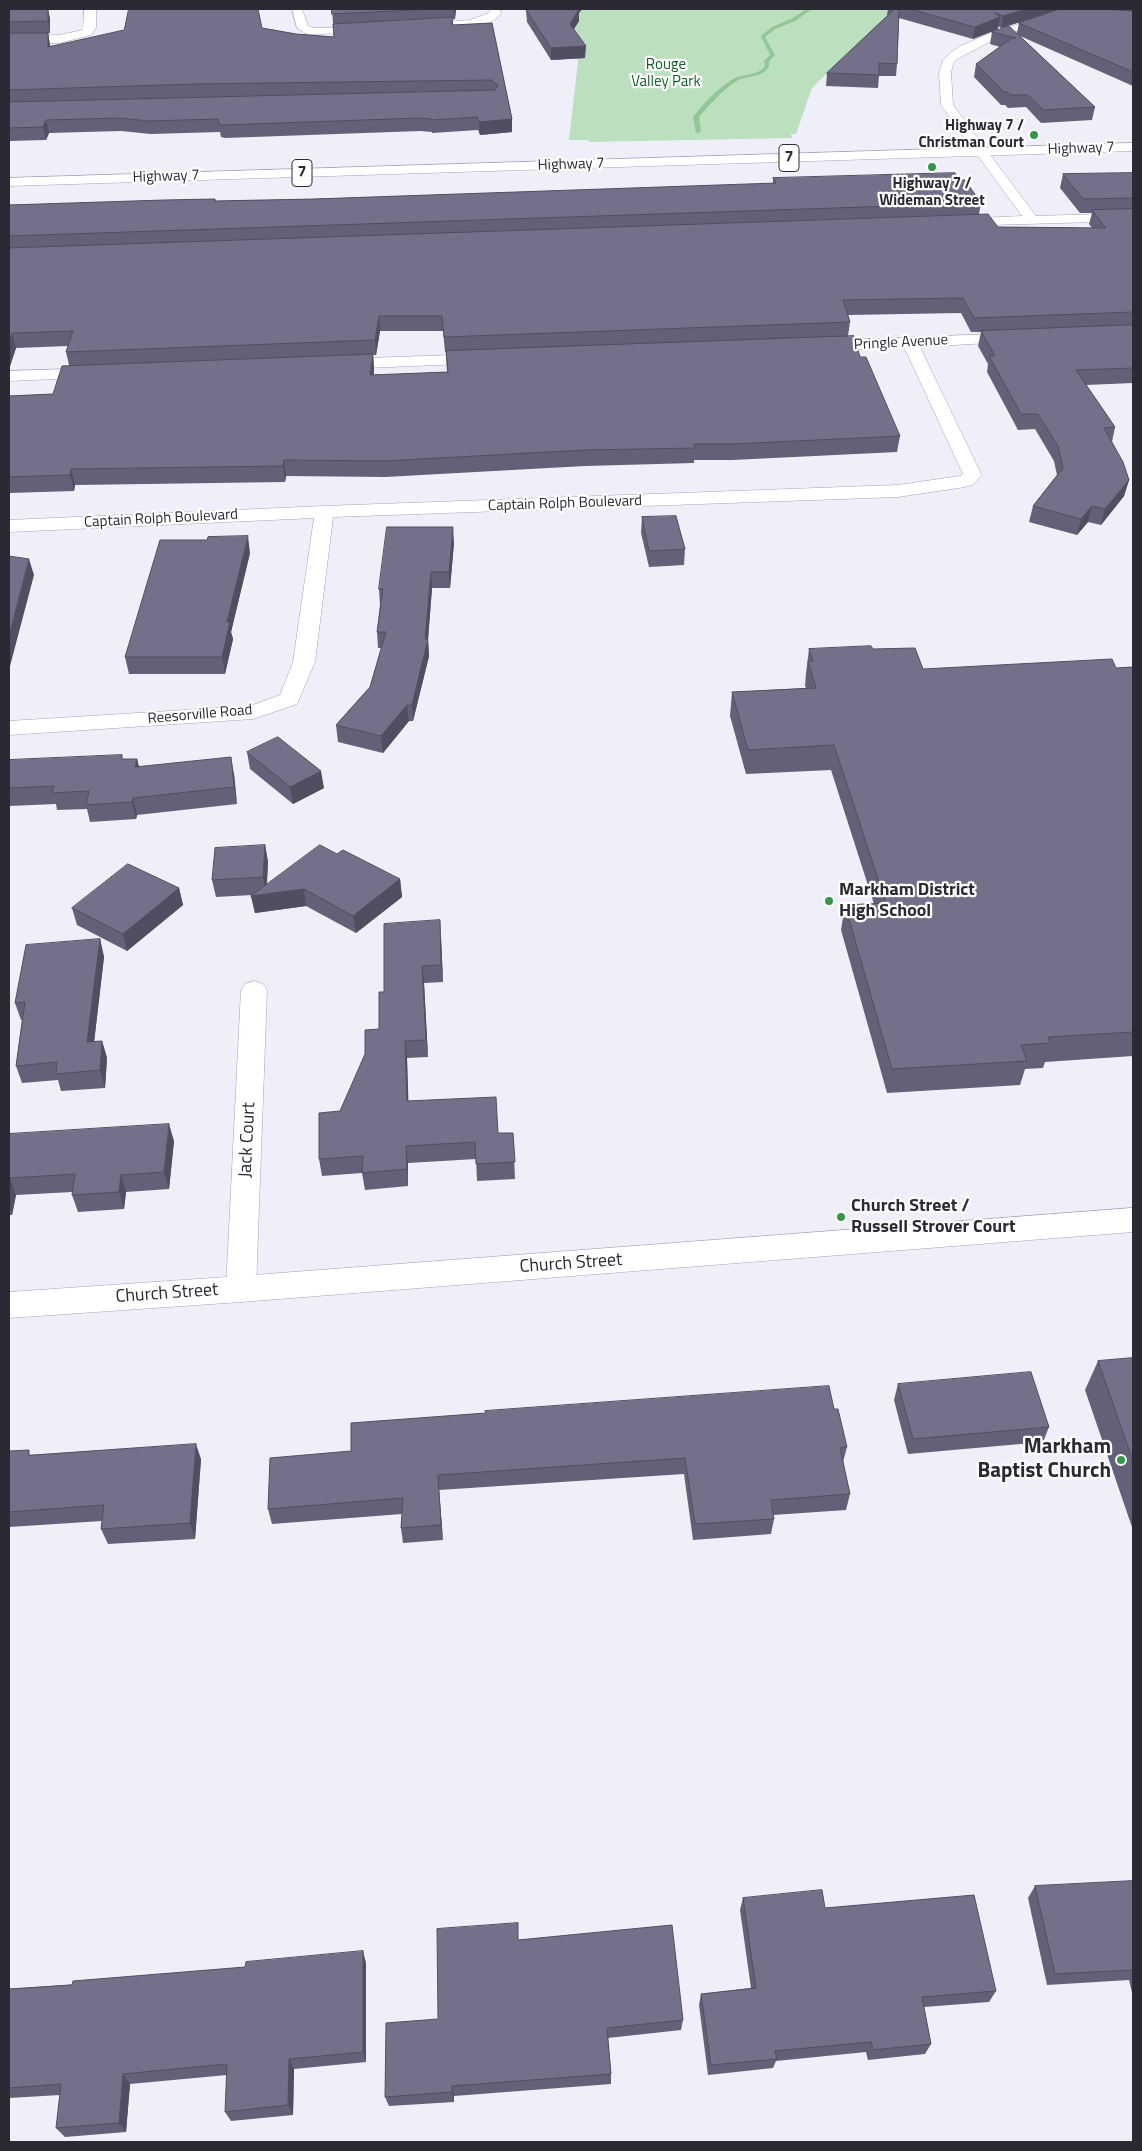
<!DOCTYPE html>
<html>
<head>
<meta charset="utf-8">
<style>
	body { margin:0 }
	#map { position:relative; width:1142px; height:2151px; overflow:hidden; background:#efeffa; font-family:"Titillium Web",sans-serif }
	canvas { display:block }
	.frame { position:absolute; inset:0; border:10px solid #2a2934; pointer-events:none }
</style>
</head>
<body>
<div id="map">
<canvas width="1142" height="2151"></canvas>
<div class="frame"></div>
</div>
<script>
const c = document.querySelector('canvas').getContext('2d');
c.lineJoin = 'round';
function fill(path, color) {
  c.fillStyle = color;
  c.fill(path, 'evenodd');
}
function trace(path, color, width, dash) {
  c.strokeStyle = color;
  c.lineWidth = width;
  c.lineCap = dash ? 'butt' : 'round';
  c.setLineDash(dash || []);
  c.stroke(path);
}
function drawText(font, color, halo, rows, align = 'center') {
  c.font = font + ' "Titillium Web",sans-serif';
  c.lineWidth = 4.5;
  c.setLineDash([]);
  c.textBaseline = 'middle';
  c.strokeStyle = halo;
  c.fillStyle = color;
  for (const [text, x, y, turn = 0] of rows) {
    c.save();
    c.translate(x, y);
    c.rotate((+turn || 0) * Math.PI / 180);
    c.textAlign = isNaN(turn) ? turn : align;
    if (halo) c.strokeText(text, 0, 0);
    c.fillText(text, 0, 0);
    c.restore();
  }
}
const green = new Path2D(`
	M 568,9 L 917,9 L 855,46 L 812,88 L 796,134 L 791,134 L 792,138 L 589,142 L 589,140 L 569,140 L 578,61 L 557,25 Z`);
const stream = new Path2D(`
	M 807,9 L 812,9 L 795,21 L 775,29 L 765,37 L 775,55 L 769,61 L 769,66 C 761,80 747,74 735,82 C 722,91 709,105 699,117 L 701,132 L 696,133 L 693,117 C 703,104 719,87 733,79 C 743,73 757,77 765,66 L 764,61 L 770,55 L 761,36 L 772,27 L 791,19 Z`);
const minor = new Path2D(`
	M 84,9 L 96,9 L 96,28 L 91,35 L 59,43 L 9,43 L 9,36 L 59,35 L 83,30 Z
	M 292,9 L 302,9 L 308,26 L 313,28 L 371,27 L 377,30 L 371,33 L 307,34 L 297,28 Z
	M 490,9 L 500,9 L 501,14 C 486,32 441,30 419,30 L 413,27 L 419,24 L 470,20 L 489,13 Z
	M 1053,13 L 1059,16 L 1057,18 L 999,37 L 957,59 L 953,64 L 951,73 L 953,105 L 1036,216 L 1133,213 L 1133,221 L 952,226 L 950,223 L 952,220 L 957,219 L 1022,216 L 941,105 L 939,73 L 943,60 L 949,54 L 960,46 L 991,33 Z
	M 1016,333 L 1022,335 L 1024,338 L 1022,341 L 920,347 L 982,476 L 972,485 L 965,487 L 898,497 L 333,517 L 315,662 L 297,704 L 253,719 L 9,735 L 9,721 L 250,706 L 280,695 L 293,662 L 314,518 L 9,532 L 9,520 L 324,506 L 898,485 L 960,476 L 963,474 L 904,347 L 820,351 L 814,349 L 812,346 L 814,343 L 820,341 Z
	M 484,354 L 490,355 L 492,359 L 490,363 L 338,369 L 332,368 L 330,364 L 332,360 L 338,359 Z
	M 97,368 L 103,369 L 105,373 L 103,377 L 9,381 L 9,371 Z
	M 254,981 L 263,984 L 267,990 L 256,1289 L 252,1298 L 241,1302 L 230,1298 L 226,1289 L 241,990 L 245,984 Z`);
const tertiary = new Path2D(`
	M 1133,1208 L 1133,1232 L 241,1302 L 9,1318 L 9,1292 L 241,1276 Z`);
const primary = new Path2D(`
	M 1133,143 L 1133,151 L 9,186 L 9,178 Z`);
const wall = new Path2D(`
	M 9,9 L 50,18 L 50,33 L 48,33 L 50,46 L 262,28 L 296,34 L 334,37 L 332,9 L 456,9 L 455,19 L 453,19 L 453,25 L 492,23 L 512,119 L 512,132 L 480,135 L 478,130 L 432,133 L 432,132 L 420,131 L 225,138 L 221,137 L 220,132 L 151,134 L 121,131 L 49,133 L 46,140 L 9,141 Z
	M 528,9 L 582,9 L 579,13 L 579,21 L 574,29 L 585,58 L 551,60 L 527,22 L 526,10 Z
	M 888,9 L 1133,9 L 1133,86 L 1020,36 L 1095,107 L 1092,120 L 1041,123 L 1026,107 L 1008,108 L 1005,105 L 1001,105 L 974,77 L 976,64 L 1000,47 L 990,44 L 992,32 L 1017,33 L 1019,23 L 1039,16 L 1001,28 L 998,26 L 998,29 L 973,39 L 899,18 L 897,64 L 896,76 L 879,76 L 878,88 L 826,86 L 827,73 L 888,15 L 887,15 Z
	M 1133,173 L 1133,383 L 1086,385 L 1115,427 L 1112,442 L 1129,480 L 1124,496 L 1101,525 L 1088,522 L 1077,535 L 1029,522 L 1033,506 L 1057,475 L 1054,461 L 1035,429 L 1018,430 L 987,372 L 988,364 L 978,346 L 981,332 L 971,332 L 961,313 L 848,315 L 850,322 L 848,336 L 860,357 L 900,436 L 897,452 L 732,460 L 694,460 L 694,463 L 585,466 L 385,477 L 286,476 L 285,482 L 75,485 L 74,491 L 9,493 L 9,396 L 53,394 L 69,365 L 66,352 L 68,346 L 16,348 L 9,369 L 9,205 L 215,199 L 216,201 L 314,199 L 773,184 L 773,178 L 959,180 L 981,203 L 979,214 L 998,227 L 1092,228 L 1089,224 L 1092,213 L 1080,213 L 1060,188 L 1063,174 ZM 380,331 L 443,331 L 445,352 L 446,352 L 447,372 L 374,375 L 374,369 L 373,355 L 376,355 Z
	M 642,517 L 685,549 L 684,565 L 649,567 L 641,533 Z
	M 454,543 L 450,588 L 432,588 L 428,639 L 429,656 L 413,721 L 409,721 L 383,753 L 338,742 L 336,725 L 370,687 L 381,648 L 378,648 L 377,632 L 380,605 L 379,589 Z
	M 250,553 L 231,632 L 233,639 L 225,674 L 129,674 L 125,657 Z
	M 809,649 L 873,649 L 923,669 L 1116,668 L 1133,667 L 1133,1056 L 1045,1062 L 1043,1068 L 1025,1069 L 1020,1085 L 887,1093 L 841,930 L 845,905 L 874,904 L 831,770 L 746,774 L 730,716 L 732,692 L 806,688 L 805,686 L 806,673 Z
	M 247,752 L 324,788 L 293,804 L 250,769 Z
	M 123,759 L 137,759 L 139,767 L 234,774 L 237,804 L 137,815 L 136,819 L 90,822 L 87,809 L 57,810 L 56,804 L 9,806 L 9,760 Z
	M 265,845 L 268,862 L 267,884 L 337,854 L 400,879 L 402,897 L 356,933 L 306,906 L 255,913 L 251,896 L 252,895 L 216,897 L 212,880 Z
	M 179,888 L 183,905 L 127,951 L 77,925 L 72,908 Z
	M 441,937 L 443,982 L 424,983 L 428,1057 L 407,1058 L 408,1101 L 498,1133 L 513,1133 L 515,1179 L 477,1181 L 476,1159 L 408,1163 L 408,1186 L 365,1190 L 362,1173 L 322,1176 L 319,1159 L 340,1111 L 379,1029 L 384,992 Z
	M 100,939 L 104,957 L 94,1042 L 102,1041 L 107,1058 L 105,1088 L 61,1091 L 58,1080 L 22,1083 L 16,1066 L 22,1020 L 21,1020 L 15,1003 Z
	M 9,1134 L 174,1141 L 169,1189 L 126,1192 L 124,1209 L 78,1212 L 72,1195 L 72,1192 L 16,1195 L 12,1215 L 9,1215 Z
	M 1133,1358 L 1133,1530 L 1085,1390 L 1098,1361 Z
	M 898,1384 L 1049,1427 L 1043,1442 L 908,1454 L 894,1400 Z
	M 834,1409 L 847,1447 L 843,1462 L 850,1494 L 846,1510 L 773,1515 L 774,1519 L 771,1534 L 693,1540 L 684,1474 L 439,1490 L 443,1540 L 403,1543 L 401,1528 L 402,1514 L 272,1524 L 268,1509 L 351,1451 Z
	M 9,1451 L 31,1455 L 201,1459 L 195,1539 L 108,1544 L 101,1529 L 102,1521 L 9,1527 Z
	M 1133,1881 L 1133,1997 L 1129,1980 L 1047,1985 L 1028,1898 L 1035,1886 Z
	M 743,1898 L 825,1908 L 996,1991 L 989,2002 L 924,2007 L 931,2044 L 925,2054 L 868,2060 L 866,2052 L 776,2061 L 773,2068 L 708,2075 L 699,2005 L 701,1994 L 751,1988 L 740,1910 Z
	M 519,1940 L 683,2020 L 681,2030 L 608,2038 L 611,2074 L 611,2084 L 454,2096 L 454,2102 L 389,2106 L 385,2097 L 438,2019 Z
	M 366,1963 L 366,2062 L 294,2069 L 293,2115 L 231,2121 L 225,2112 L 227,2075 L 130,2084 L 126,2132 L 65,2137 L 56,2128 L 60,2095 L 9,2098 L 9,1989 Z`);
const shadedWall = new Path2D(`
	M 48,9 L 50,18 L 50,33 L 48,21 Z
	M 454,9 L 456,9 L 455,19 Z
	M 576,9 L 582,9 L 579,13 L 579,21 L 570,35 L 570,24 Z
	M 1026,9 L 1062,9 L 1001,28 L 1003,16 Z
	M 1000,17 L 998,29 L 973,39 L 975,27 Z
	M 48,33 L 50,45 L 50,59 L 48,47 Z
	M 586,46 L 585,58 L 551,60 L 551,48 Z
	M 512,119 L 512,132 L 480,135 L 479,122 Z
	M 46,120 L 49,133 L 46,140 L 43,127 Z
	M 379,316 L 380,331 L 376,355 L 375,340 Z
	M 12,333 L 16,348 L 9,369 L 9,343 Z
	M 373,354 L 374,369 L 371,391 L 370,375 Z
	M 284,460 L 286,476 L 285,482 L 283,466 Z
	M 71,469 L 75,485 L 74,491 L 70,475 Z
	M 1129,480 L 1124,496 L 1101,525 L 1105,509 Z
	M 1092,506 L 1088,522 L 1077,535 L 1081,519 Z
	M 453,527 L 454,543 L 450,588 L 449,572 Z
	M 248,536 L 250,553 L 231,632 L 233,639 L 225,674 L 222,657 L 227,622 Z
	M 29,559 L 34,575 L 9,670 L 9,636 Z
	M 431,572 L 432,588 L 428,640 L 428,639 L 429,656 L 413,721 L 412,705 L 425,639 Z
	M 407,705 L 409,721 L 383,753 L 381,736 Z
	M 231,757 L 234,774 L 237,804 L 234,787 Z
	M 137,759 L 141,776 L 135,767 Z
	M 321,771 L 324,788 L 293,804 L 290,787 Z
	M 133,798 L 137,815 L 136,819 L 132,802 Z
	M 265,845 L 268,862 L 266,894 L 304,889 L 306,906 L 255,913 L 251,896 L 266,894 L 263,877 Z
	M 400,879 L 402,897 L 356,933 L 353,916 Z
	M 179,888 L 183,905 L 127,951 L 123,934 Z
	M 440,920 L 441,937 L 443,982 L 441,965 Z
	M 100,939 L 104,957 L 92,1060 L 87,1042 Z
	M 422,966 L 424,983 L 428,1057 L 426,1040 Z
	M 102,1041 L 107,1058 L 105,1088 L 100,1070 Z
	M 405,1041 L 407,1058 L 409,1118 L 407,1101 Z
	M 169,1124 L 174,1141 L 169,1189 L 164,1172 Z
	M 406,1146 L 408,1163 L 408,1186 L 407,1169 Z
	M 121,1175 L 126,1192 L 124,1209 L 119,1192 Z
	M 10,1178 L 16,1195 L 12,1215 L 9,1206 L 9,1182 Z
	M 196,1444 L 201,1459 L 195,1539 L 190,1523 Z
	M 438,1475 L 439,1490 L 443,1540 L 441,1525 Z
	M 363,1951 L 366,1963 L 366,2062 L 363,2052 Z
	M 289,2059 L 294,2069 L 293,2115 L 288,2105 Z
	M 123,2074 L 130,2084 L 126,2132 L 119,2123 Z
	M 452,2086 L 454,2096 L 454,2102 L 452,2092 Z`);
const building = new Path2D(`
	M 9,9 L 48,9 L 48,21 L 9,22 Z
	M 129,9 L 258,9 L 262,28 L 296,34 L 334,37 L 333,24 L 453,17 L 452,25 L 492,23 L 512,119 L 479,122 L 477,117 L 432,120 L 431,119 L 419,118 L 223,125 L 219,124 L 218,119 L 149,121 L 119,118 L 46,120 L 43,127 L 9,128 L 9,102 L 495,90 L 498,85 L 491,80 L 194,84 L 9,90 L 9,33 L 48,33 L 48,47 L 124,30 Z
	M 332,9 L 432,9 L 332,14 Z
	M 528,9 L 579,9 L 570,24 L 586,46 L 551,48 L 526,10 Z
	M 895,9 L 899,9 L 897,64 L 879,63 L 879,75 L 827,73 Z
	M 910,9 L 1026,9 L 1003,16 L 995,13 L 1000,17 L 975,27 Z
	M 1060,9 L 1103,9 L 1133,11 L 1133,72 L 1019,23 Z
	M 1009,26 L 1095,107 L 1043,110 L 1028,95 L 1011,95 L 1007,92 L 1004,92 L 976,64 L 1012,38 L 1016,38 L 992,32 Z
	M 955,173 L 959,180 L 965,180 L 981,203 L 9,236 L 9,205 L 164,200 L 215,199 L 215,201 L 314,199 L 776,183 L 773,178 Z
	M 1133,173 L 1133,198 L 1083,199 L 1063,174 Z
	M 1133,209 L 1133,312 L 974,318 L 963,298 L 843,300 L 850,322 L 444,337 L 442,316 L 379,316 L 375,340 L 66,352 L 73,331 L 12,333 L 9,343 L 9,248 L 988,214 L 998,227 L 1106,228 L 1092,210 Z
	M 1133,325 L 1133,368 L 1076,370 L 1115,427 L 1104,428 L 1123,462 L 1129,480 L 1105,509 L 1092,506 L 1081,519 L 1033,506 L 1063,468 L 1058,446 L 1038,414 L 1021,414 L 989,356 L 995,356 L 981,331 Z
	M 854,336 L 860,357 L 866,357 L 900,436 L 733,444 L 694,444 L 695,448 L 585,450 L 384,461 L 284,460 L 283,466 L 71,469 L 70,475 L 9,477 L 9,396 L 53,394 L 62,366 L 373,354 L 370,375 L 448,372 L 446,351 Z
	M 676,516 L 685,549 L 649,551 L 642,517 Z
	M 387,527 L 453,527 L 449,572 L 431,572 L 425,639 L 428,639 L 412,705 L 407,705 L 381,736 L 336,725 L 370,687 L 386,632 L 377,632 L 383,589 L 379,589 Z
	M 248,536 L 227,622 L 230,622 L 222,657 L 125,657 L 160,540 L 207,540 L 208,537 Z
	M 9,556 L 29,559 L 9,636 Z
	M 871,646 L 873,649 L 915,648 L 923,669 L 1112,659 L 1116,668 L 1133,667 L 1133,1032 L 1048,1037 L 1050,1043 L 1021,1045 L 1027,1061 L 892,1069 L 845,905 L 886,903 L 834,745 L 748,750 L 732,692 L 816,688 L 808,662 L 813,661 L 809,649 Z
	M 278,737 L 321,771 L 290,787 L 247,752 Z
	M 122,755 L 122,759 L 137,759 L 135,767 L 231,757 L 234,787 L 133,798 L 132,802 L 86,805 L 89,791 L 52,793 L 54,786 L 9,788 L 9,760 Z
	M 265,845 L 263,877 L 212,880 L 215,848 Z
	M 320,845 L 337,854 L 343,850 L 400,879 L 353,916 L 304,889 L 251,896 Z
	M 128,864 L 179,888 L 123,934 L 72,908 Z
	M 440,920 L 441,965 L 422,966 L 426,1040 L 405,1041 L 407,1101 L 496,1097 L 498,1133 L 513,1133 L 515,1162 L 476,1164 L 475,1142 L 406,1146 L 407,1169 L 362,1173 L 363,1156 L 319,1159 L 319,1113 L 340,1111 L 365,1054 L 365,1030 L 379,1029 L 379,992 L 384,992 L 384,924 Z
	M 100,939 L 87,1042 L 102,1041 L 100,1070 L 56,1074 L 57,1062 L 16,1066 L 25,1002 L 15,1003 L 26,945 Z
	M 169,1124 L 164,1172 L 121,1175 L 119,1192 L 72,1195 L 75,1174 L 10,1178 L 9,1182 L 9,1134 Z
	M 1133,1358 L 1133,1461 L 1098,1361 Z
	M 1031,1372 L 1049,1427 L 913,1439 L 898,1384 Z
	M 829,1386 L 834,1409 L 838,1409 L 847,1447 L 840,1448 L 850,1494 L 771,1500 L 774,1519 L 695,1524 L 685,1458 L 438,1475 L 441,1525 L 401,1528 L 403,1498 L 268,1509 L 270,1458 L 351,1451 L 351,1423 L 486,1413 L 485,1411 Z
	M 196,1444 L 190,1523 L 101,1529 L 104,1505 L 9,1512 L 9,1451 L 29,1450 L 29,1455 Z
	M 1133,1881 L 1133,1970 L 1055,1974 L 1035,1886 Z
	M 822,1890 L 825,1908 L 974,1895 L 996,1991 L 922,1997 L 931,2044 L 873,2050 L 871,2042 L 775,2051 L 777,2059 L 711,2065 L 701,1994 L 756,1988 L 743,1898 Z
	M 518,1923 L 518,1940 L 672,1925 L 683,2020 L 607,2028 L 611,2074 L 452,2086 L 452,2092 L 385,2097 L 386,2023 L 438,2019 L 437,1929 Z
	M 363,1951 L 363,2052 L 289,2059 L 288,2105 L 225,2112 L 227,2064 L 123,2074 L 119,2123 L 56,2128 L 61,2084 L 9,2088 L 9,1989 L 72,1985 L 73,1981 L 245,1967 L 246,1962 Z`);
const markers = [
	[1034,135,5,"#369649"],
	[932,167,5,"#369649"],
	[829,901,5,"#369649"],
	[841,1217,5,"#369649"],
	[1121,1460,5,"#369649"]
];
const farParknames = [
	["Rouge",666,65],
	["Valley Park",666,82]
];
const farPoinames = [
	["Highway 7 /",1024,126],
	["Christman Court",1024,143],
	["Highway 7 /",932,184,"center"],
	["Wideman Street",932,201,"center"]
];
const farStreetnames = [
	["Highway 7",1081,149,-2],
	["Highway 7",571,165,-2],
	["Highway 7",166,177,-2],
	["Pringle Avenue",901,343,-3],
	["Captain Rolph Boulevard",565,504,-2],
	["Captain Rolph Boulevard",161,519,-3],
	["Reesorville Road",200,715,-5]
];
const shields = [
	[789,158,20],
	[302,173,20]
];
const shieldNames = [
	["7",789,158],
	["7",302,173]
];
const poiNames = [
	["Markham District",839,891],
	["High School",839,912],
	["Church Street /",851,1207],
	["Russell Strover Court",851,1228]
];
const streetNames = [
	["Jack Court",248,1140,-87],
	["Church Street",571,1264,-4],
	["Church Street",167,1294,-4]
];
const nearPoinames = [
	["Markham",1111,1448],
	["Baptist Church",1111,1472]
];
fill(green, '#bce0bf');
fill(stream, '#92c697');
trace(minor, '#a3a1bc', 1);
trace(tertiary, '#a3a1bc', 1);
trace(primary, '#a3a1bc', 1);
fill(minor, '#fff');
fill(tertiary, '#fff');
fill(primary, '#fff');
fill(wall, '#636177');
fill(shadedWall, '#504f61');
fill(building, '#73718a');
trace(building, '#504f61', 1);
for (const [x, y, r, color] of markers) {
  const dot = new Path2D();
  dot.arc(x, y, r, 0, 2 * Math.PI);
  c.fillStyle = color;
  c.fill(dot);
  trace(dot, '#fff', 2);
}
drawText('15px', '#115e25', '#fff', farParknames);
drawText('bold 15px', '#2a2934', '#fff', farPoinames, 'right');
drawText('15px', '#2a2934', '#fff', farStreetnames);
for (const [x, y, w] of shields) {
  const box = new Path2D();
  box.roundRect(x - w / 2, y - 13.5, w, 27, 4);
  c.fillStyle = '#fff';
  c.fill(box);
  trace(box, '#2a2934', 1);
}
drawText('bold 16px', '#2a2934', null, shieldNames);
drawText('bold 18px', '#2a2934', '#fff', poiNames, 'left');
drawText('18px', '#2a2934', '#fff', streetNames);
drawText('bold 21px', '#2a2934', '#fff', nearPoinames, 'right');
</script>
</body>
</html>
